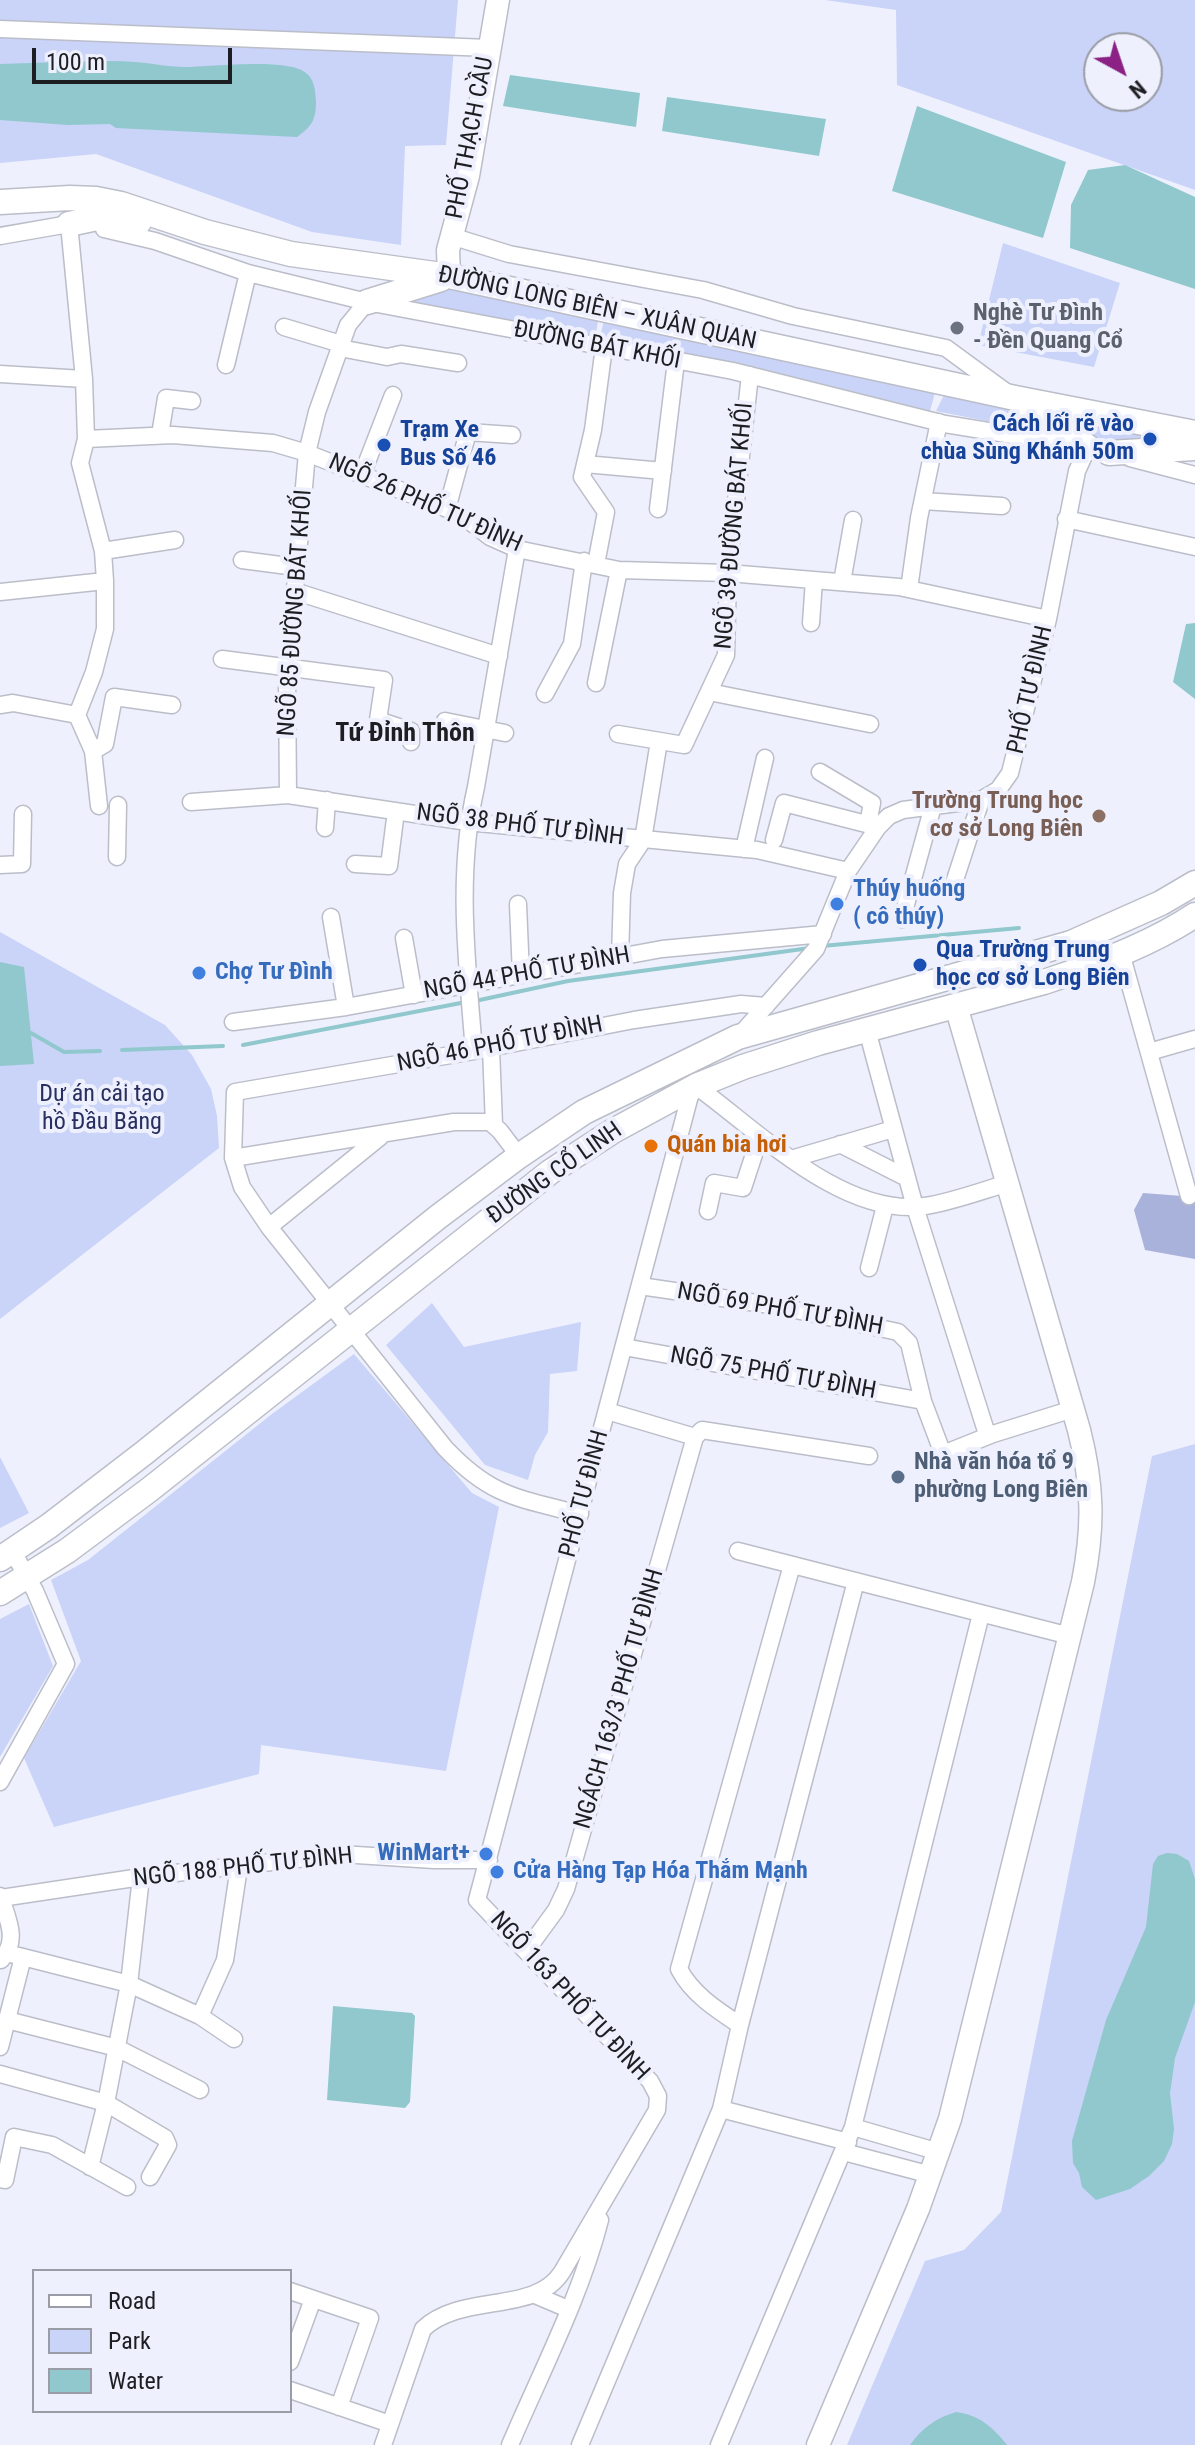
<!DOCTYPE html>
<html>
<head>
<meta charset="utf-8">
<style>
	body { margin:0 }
	#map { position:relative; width:1195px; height:2445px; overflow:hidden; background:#eef1fd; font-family:"Roboto Condensed",sans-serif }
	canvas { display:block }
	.legend { position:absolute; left:32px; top:2269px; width:260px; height:144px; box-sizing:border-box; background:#eef1fd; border:2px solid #9a9da5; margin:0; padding:10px 14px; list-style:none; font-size:24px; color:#1d1e22 }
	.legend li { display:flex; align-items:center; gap:16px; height:40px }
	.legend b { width:40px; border:2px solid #9a9da5 }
	.north { position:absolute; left:1083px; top:32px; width:80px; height:80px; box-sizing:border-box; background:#eef1fd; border:2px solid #9a9da5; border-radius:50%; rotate:140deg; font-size:22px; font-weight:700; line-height:32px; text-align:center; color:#1d1e22 }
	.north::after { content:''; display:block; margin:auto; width:28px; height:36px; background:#8b2085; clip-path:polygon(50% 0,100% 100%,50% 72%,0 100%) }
	.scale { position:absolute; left:32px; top:48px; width:200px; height:36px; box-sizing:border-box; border:4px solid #1d1e22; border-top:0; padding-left:10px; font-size:24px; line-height:28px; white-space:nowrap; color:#1d1e22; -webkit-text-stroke:6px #eef1fd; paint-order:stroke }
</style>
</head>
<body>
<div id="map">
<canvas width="1195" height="2445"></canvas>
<ul class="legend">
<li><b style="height:10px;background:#fff"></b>Road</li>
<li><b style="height:22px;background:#cad3f8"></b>Park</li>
<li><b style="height:22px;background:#90c8cd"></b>Water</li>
</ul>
<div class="north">N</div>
<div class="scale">100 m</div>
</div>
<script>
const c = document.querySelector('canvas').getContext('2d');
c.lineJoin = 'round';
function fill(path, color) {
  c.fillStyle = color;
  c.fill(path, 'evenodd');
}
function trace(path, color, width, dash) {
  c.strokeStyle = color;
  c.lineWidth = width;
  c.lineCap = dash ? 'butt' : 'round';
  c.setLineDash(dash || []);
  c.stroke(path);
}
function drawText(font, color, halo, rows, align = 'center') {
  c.font = font + ' "Roboto Condensed",sans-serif';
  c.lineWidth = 8;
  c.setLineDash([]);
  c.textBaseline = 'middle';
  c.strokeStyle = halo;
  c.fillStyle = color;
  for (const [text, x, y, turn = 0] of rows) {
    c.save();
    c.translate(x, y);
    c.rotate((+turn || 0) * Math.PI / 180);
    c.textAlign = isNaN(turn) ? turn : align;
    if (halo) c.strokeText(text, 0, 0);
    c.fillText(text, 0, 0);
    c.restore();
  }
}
const green = new Path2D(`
	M 0,0 L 458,0 L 446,145 L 405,146 L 401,245 L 312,232 L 96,154 L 0,163 Z
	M 825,0 L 1195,0 L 1195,190 L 897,85 L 896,10 ZM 1099,48 L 1147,48 L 1147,96 L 1099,96 Z
	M 1003,243 L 1120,283 L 1094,367 L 978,345 Z
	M 455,289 L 599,315 L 595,340 L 385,303 L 432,291 Z
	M 605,316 L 936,389 L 930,411 L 599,341 Z
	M 946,391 L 1006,405 L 1052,434 L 936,411 Z
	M 1036,409 L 1195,443 L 1094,441 Z
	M 0,932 L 165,1025 L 192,1055 L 211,1089 L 217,1116 L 219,1148 L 0,1319 Z
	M 432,1303 L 464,1347 L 581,1322 L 577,1371 L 550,1374 L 548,1432 L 535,1455 L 528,1480 L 485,1465 L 386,1345 Z
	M 354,1354 L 472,1493 L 499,1507 L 446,1771 L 261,1745 L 259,1774 L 54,1827 L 24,1758 L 81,1661 L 51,1580 L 88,1560 L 272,1414 Z
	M 1195,1444 L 1195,2445 L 847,2445 L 925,2261 L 964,2250 L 1001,2212 L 1152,1456 Z
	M 0,1457 L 29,1513 L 0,1528 Z
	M 29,1604 L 53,1666 L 0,1757 L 0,1619 Z`);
const forest = new Path2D(`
	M 1143,1193 L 1195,1197 L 1195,1259 L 1145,1250 L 1134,1210 Z`);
const water = new Path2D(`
	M 61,62 C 86,62 111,60 135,62 C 151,63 168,67 184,67 C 210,67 288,57 306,73 C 315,80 315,91 316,101 C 316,120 312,126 297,137 L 116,128 L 110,124 L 68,125 L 0,120 L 0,64 Z
	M 510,75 L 640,93 L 636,127 L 503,106 Z
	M 667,97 L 826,119 L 819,156 L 662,131 Z
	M 917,106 L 1066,162 L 1043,238 L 892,191 Z
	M 1125,165 L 1195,197 L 1195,289 L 1070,248 L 1071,205 L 1088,170 Z
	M 1195,623 L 1195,699 L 1173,682 L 1186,624 Z
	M 0,962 L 24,967 L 34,1064 L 0,1066 Z
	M 1167,1853 L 1177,1854 L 1189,1861 L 1195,1879 L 1195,2002 L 1175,2058 L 1170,2093 L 1174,2129 L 1172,2144 L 1164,2161 L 1149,2176 L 1130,2189 L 1096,2200 L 1082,2187 L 1079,2173 L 1073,2163 L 1072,2141 L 1106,2020 L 1146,1927 L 1153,1864 L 1158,1856 Z
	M 333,2006 L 412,2013 L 415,2016 L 410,2102 L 405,2108 L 327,2100 Z
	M 956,2412 C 979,2415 993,2427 1007,2445 L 910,2445 C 922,2428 936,2418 956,2412 Z`);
const stream = new Path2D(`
	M 822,946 L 1019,928
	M 475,1001 L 568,981 L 810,948
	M 31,1033 L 64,1052 L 100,1051
	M 243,1045 L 466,1002
	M 122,1050 L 223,1046`);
const street = new Path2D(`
	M 0,29 L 489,48
	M 69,224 L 84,379 L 86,439 L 80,463 L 103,551 L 105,581 L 105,629 L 94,672 L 77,715 L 93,751 L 99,806
	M 104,229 L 155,241 L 248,273 L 367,302 L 733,371 L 945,424 L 1080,446
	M 0,236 L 69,224 L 77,225
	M 451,236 L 509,254 L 703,290 L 793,316 L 946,348 L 1006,392
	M 284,327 L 341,344
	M 340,348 L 387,357 L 401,354 L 458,363
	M 226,365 L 248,273
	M 0,374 L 84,379
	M 160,435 L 166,398 L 192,401
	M 86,439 L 173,435 L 273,443 L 307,453 L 460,514 L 490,537 L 517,549 L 619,570 L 728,573 L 899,587 L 1048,619
	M 1130,458 L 1195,475
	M 585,464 L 663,471
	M 362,475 L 393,395
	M 923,501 L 1002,506
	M 447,509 L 468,432 L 512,435
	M 658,509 L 676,361
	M 1066,519 L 1195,547
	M 103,551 L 175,540
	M 242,560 L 296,567
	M 596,564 L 606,512 L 582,477 L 593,430 L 604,347
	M 842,582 L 853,520
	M 909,589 L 919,518 L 939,422
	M 294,591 L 499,656
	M 0,592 L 105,581
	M 811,623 L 814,580
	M 222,659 L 384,680 L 378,720 L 411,731 L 411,742
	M 596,683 L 619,570
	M 709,692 L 870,724
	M 545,694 L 572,644 L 584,561
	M 0,705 L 13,703 L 77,715
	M 445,721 L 505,733
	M 618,734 L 684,745 L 726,655 L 728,573 L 750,375
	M 93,751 L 105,744 L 114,697 L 172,705
	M 820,772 L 872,803 L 868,824
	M 288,795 L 287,679 L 307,453 L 317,412 L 348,325 L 367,302
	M 191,802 L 288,795 L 468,822 L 757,850 L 848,871
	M 325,828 L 327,800
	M 774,840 L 784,803 L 878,827
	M 744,849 L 765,758
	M 117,857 L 118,805
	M 355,864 L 389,866 L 396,811
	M 0,865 L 22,864 L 23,814
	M 954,883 L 981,800
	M 518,904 L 521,975
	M 331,917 L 346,1007
	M 902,919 L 933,806
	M 404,938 L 414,995
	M 1121,953 L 1189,1196
	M 620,957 L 622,893 L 627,864 L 643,840 L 659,741
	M 233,1022 L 346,1007 L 662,949 L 823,934
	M 867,1030 L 915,1207 L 986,1431 L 993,1434 L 1073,1409
	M 740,1035 L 816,949 L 848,871 L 878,827 L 889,816 L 903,810 L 981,800 L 998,790 L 1010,773 L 1048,619 L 1077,471 L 1088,447
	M 491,1048 L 494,1125
	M 474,1051 C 467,963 456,873 476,787 L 517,549
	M 1149,1052 L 1195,1039
	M 696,1086 C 757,1130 843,1218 925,1206 C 952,1202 981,1191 1008,1183
	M 840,1144 L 907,1178
	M 233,1158 L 454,1122 L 490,1122 L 500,1131 L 519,1156
	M 791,1159 L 893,1129
	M 708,1211 L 714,1183 L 743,1188 L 760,1136
	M 269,1227 L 380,1137
	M 869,1268 L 885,1206
	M 640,1286 L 777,1306 L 898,1332 L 909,1343 L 923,1401 L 943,1454 L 993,1434
	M 624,1347 L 923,1401
	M 607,1411 L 695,1437
	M 695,1437 L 702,1430 L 869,1456
	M 580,1514 C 518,1498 491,1497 445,1448 L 269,1227 L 242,1187 L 233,1158 L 235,1092 L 474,1051 L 634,1020 L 741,1004 L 766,1006
	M 738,1551 L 1070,1636
	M 0,1782 L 66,1664 L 35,1591 L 13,1552
	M 0,1896 L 1,1898 L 141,1877 L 341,1854 L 434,1860 L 489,1860
	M 1,1898 C 8,1920 19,1941 1,1960
	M 526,1951 L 556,1910 L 566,1889 L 695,1437
	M 7,1953 L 129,1984 L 200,2016 L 225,1960 L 239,1867
	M 200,2016 L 234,2039
	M 7,2020 L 117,2048 L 200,2090
	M 740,2025 C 717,2010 692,1994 679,1969 L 792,1565
	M 0,2047 L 23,1957
	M 0,2074 L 106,2103 L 165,2138 L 168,2145 L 150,2177
	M 721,2109 L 848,2142
	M 853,2127 L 939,2152
	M 844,2152 L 931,2175
	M 90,2167 L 106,2103 L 129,1984 L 141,1877
	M 0,2179 L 5,2180 L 14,2137 L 52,2145 L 127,2187
	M 290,2291 L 370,2318 L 339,2407
	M 535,2295 L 568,2309
	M 290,2362 L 313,2299
	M 290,2390 L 390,2424
	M 383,2445 L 423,2329 C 462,2292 535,2315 562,2272 L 657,2110 L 658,2096 L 650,2081 L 477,1900 L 692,1088
	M 510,2445 C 541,2372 580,2298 600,2220
	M 580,2445 L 721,2109 L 740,2025 L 856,1581
	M 719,2445 L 853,2127 L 981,1614`);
const secondary = new Path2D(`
	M 449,276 L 448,250 L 468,176 L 498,0
	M 818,2445 L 918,2209 L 950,2119 L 1083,1582 C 1094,1526 1093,1485 1079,1430 L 956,1006`);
const primary = new Path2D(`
	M 0,202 L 70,198 L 96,199 L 121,204 L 205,232 L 291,254 L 449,276 L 1015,398 L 1195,433
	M 69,224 L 97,218 L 139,222
	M 367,302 L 441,279
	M 1023,404 L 1088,447
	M 1109,453 L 1195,448
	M 0,1559 L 49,1526 L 144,1453 L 438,1217 L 519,1156 L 584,1112 L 738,1037 L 1071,943 L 1161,903 L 1195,883
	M 0,1593 L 67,1551 L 149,1490 L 550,1172 L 613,1131 L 696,1086 L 743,1067 L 818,1043 L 1044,982 C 1093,966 1152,944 1195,915`);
const markers = [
	[957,328,8,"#6b7280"],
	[1150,439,8,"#1a4fb4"],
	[384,445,8,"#1a4fb4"],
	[1099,816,8,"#8d6e63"],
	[837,904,8,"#3f7fe0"],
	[920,965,8,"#1a4fb4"],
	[199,973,8,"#3f7fe0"],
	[651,1146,8,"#e8710a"],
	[898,1477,8,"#5c6f8a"],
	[486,1854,8,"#3f7fe0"],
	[497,1872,8,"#3f7fe0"]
];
const streetNames = [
	["PHỐ THẠCH CẦU",471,138,-79],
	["ĐƯỜNG LONG BIÊN – XUÂN QUAN",597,309,12],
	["ĐƯỜNG BÁT KHỐI",597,346,11],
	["NGÕ 26 PHỐ TƯ ĐÌNH",425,504,24],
	["NGÕ 39 ĐƯỜNG BÁT KHỐI",735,526,-85],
	["NGÕ 85 ĐƯỜNG BÁT KHỐI",296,613,-86],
	["PHỐ TƯ ĐÌNH",1031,690,-77],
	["NGÕ 38 PHỐ TƯ ĐÌNH",520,826,7],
	["NGÕ 44 PHỐ TƯ ĐÌNH",527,974,-10],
	["NGÕ 46 PHỐ TƯ ĐÌNH",500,1045,-11],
	["ĐƯỜNG CỔ LINH",555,1174,-35],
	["NGÕ 69 PHỐ TƯ ĐÌNH",780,1310,10],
	["NGÕ 75 PHỐ TƯ ĐÌNH",773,1374,10],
	["PHỐ TƯ ĐÌNH",585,1494,-75],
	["NGÁCH 163/3 PHỐ TƯ ĐÌNH",620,1699,-74],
	["NGÕ 188 PHỐ TƯ ĐÌNH",243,1868,-6],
	["NGÕ 163 PHỐ TƯ ĐÌNH",569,1997,47]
];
const worshipNames = [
	["Nghè Tư Đình",973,314],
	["- Đền Quang Cổ",973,342]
];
const transitNames = [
	["Cách lối rẽ vào",1134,425,"right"],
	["chùa Sùng Khánh 50m",1134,453,"right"],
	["Trạm Xe",400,431],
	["Bus Số 46",400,459],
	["Qua Trường Trung",936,951],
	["học cơ sở Long Biên",936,979]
];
const educationNames = [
	["Trường Trung học",1083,802],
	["cơ sở Long Biên",1083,830]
];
const shopNames = [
	["Thúy huống",853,890],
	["( cô thúy)",853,918],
	["Chợ Tư Đình",215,973],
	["WinMart+",470,1854,"right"],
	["Cửa Hàng Tạp Hóa Thắm Mạnh",513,1872]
];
const parkNames = [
	["Dự án cải tạo",102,1095],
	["hồ Đầu Băng",102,1123]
];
const foodNames = [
	["Quán bia hơi",667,1146]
];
const serviceNames = [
	["Nhà văn hóa tổ 9",914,1463],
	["phường Long Biên",914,1491]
];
const neighbourhoodNames = [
	["Tứ Đỉnh Thôn",405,734]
];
fill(green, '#cad3f8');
fill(forest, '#a9b2da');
fill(water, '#90c8cd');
trace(stream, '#90c8cd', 4);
trace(street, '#bbbec9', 19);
trace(secondary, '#bbbec9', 25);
trace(primary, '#bbbec9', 27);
trace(street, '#fff', 16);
trace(secondary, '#fff', 22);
trace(primary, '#fff', 24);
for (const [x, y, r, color] of markers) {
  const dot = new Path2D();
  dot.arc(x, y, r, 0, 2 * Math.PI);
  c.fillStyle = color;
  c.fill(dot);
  trace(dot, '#eef1fd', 3);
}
drawText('24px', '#1d1e22', '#eef1fd', streetNames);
drawText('bold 24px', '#5b616d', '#eef1fd', worshipNames, 'left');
drawText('bold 24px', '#164399', '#eef1fd', transitNames, 'left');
drawText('bold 24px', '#785e54', '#eef1fd', educationNames, 'right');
drawText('bold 24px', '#366cbe', '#eef1fd', shopNames, 'left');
drawText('24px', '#282e5f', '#eef1fd', parkNames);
drawText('bold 24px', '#c56008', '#eef1fd', foodNames, 'left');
drawText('bold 24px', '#4e5e75', '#eef1fd', serviceNames, 'left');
drawText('bold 26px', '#1d1e22', '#eef1fd', neighbourhoodNames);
</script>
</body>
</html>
